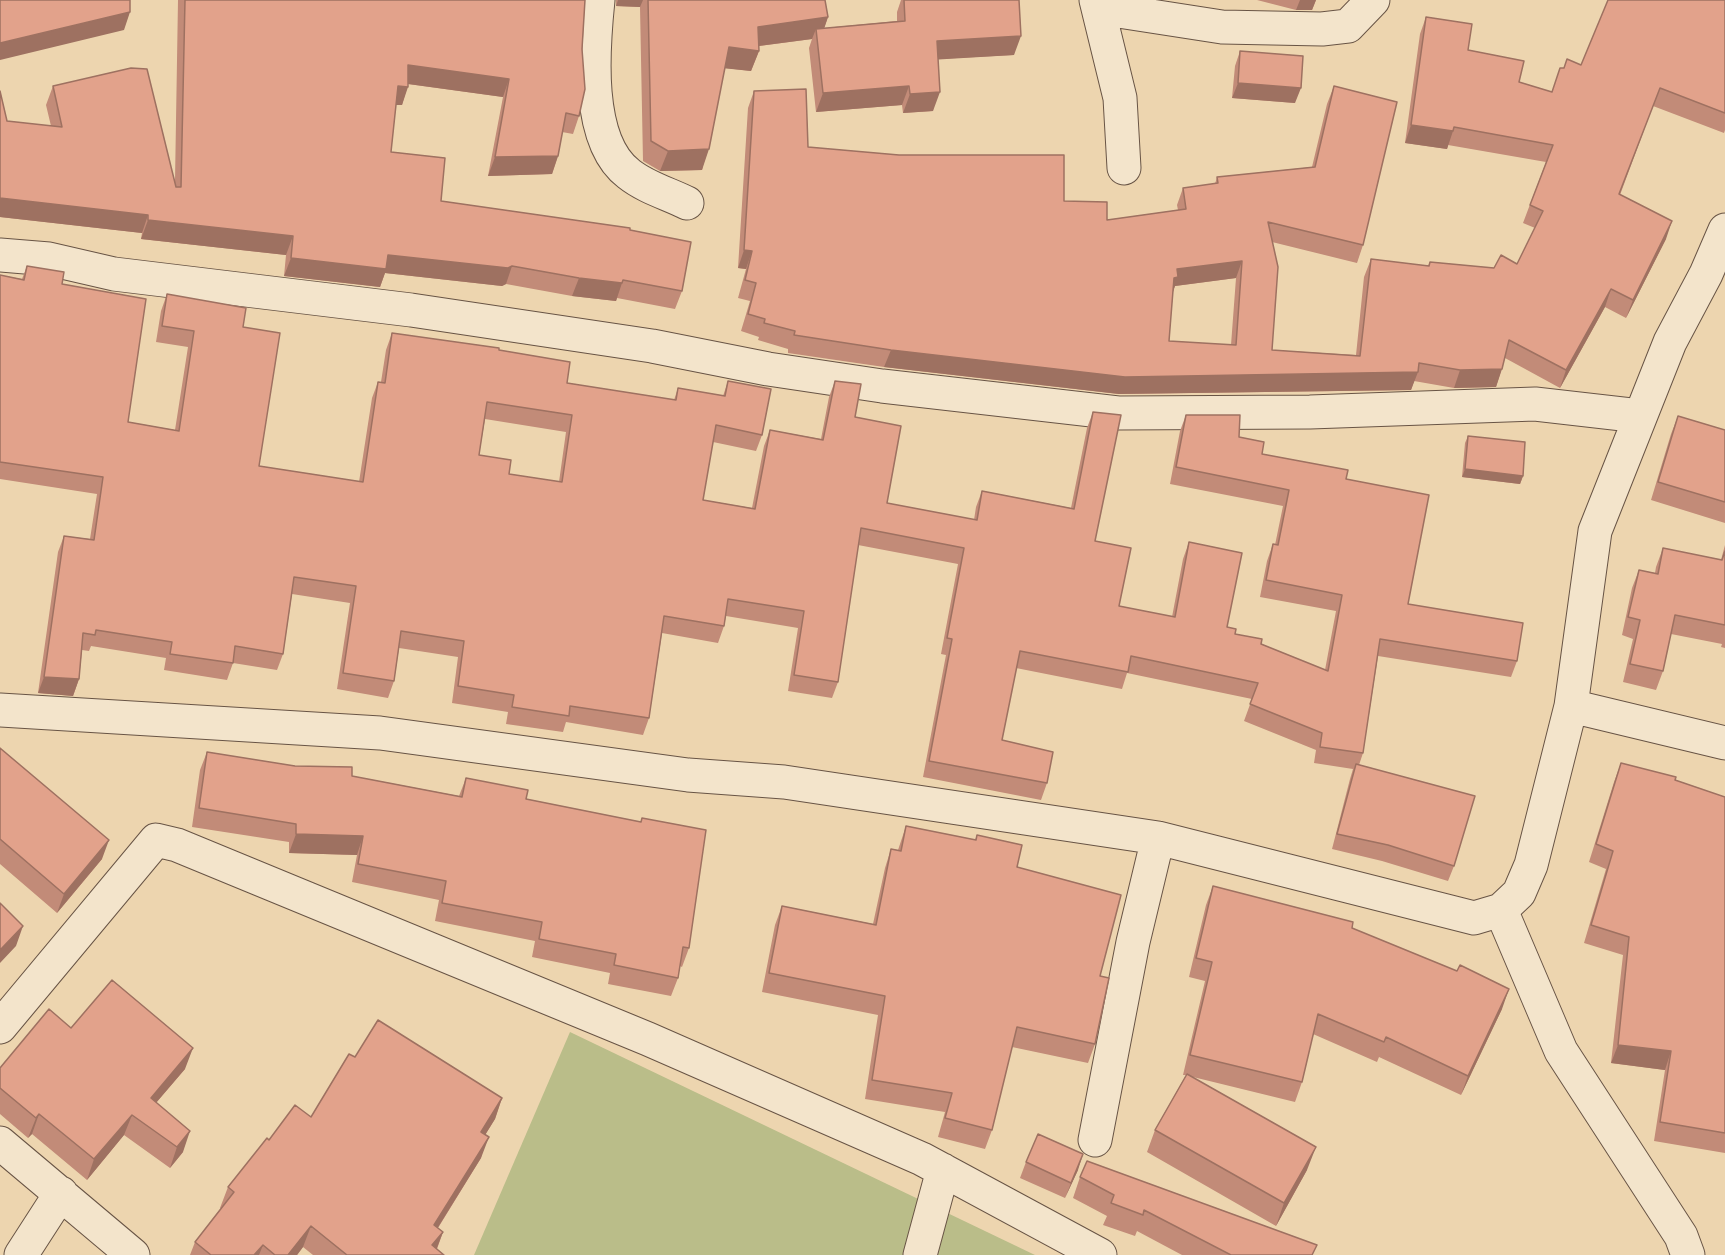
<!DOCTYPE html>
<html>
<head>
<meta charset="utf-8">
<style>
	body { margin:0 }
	canvas { display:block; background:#edd5af }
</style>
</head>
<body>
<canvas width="1725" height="1255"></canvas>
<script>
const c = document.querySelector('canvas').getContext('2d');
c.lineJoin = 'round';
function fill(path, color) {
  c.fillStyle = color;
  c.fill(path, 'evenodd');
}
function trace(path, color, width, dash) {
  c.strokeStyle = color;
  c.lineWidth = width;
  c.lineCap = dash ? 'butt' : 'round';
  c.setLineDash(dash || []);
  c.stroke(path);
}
const green = new Path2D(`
	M 570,1032 L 1035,1255 L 474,1255 Z`);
const minor = new Path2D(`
	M 598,0 C 593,48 585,141 629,174 C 645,187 669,194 687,203
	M 1096,0 L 1120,98 L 1124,168
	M 1099,8 L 1222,27 L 1322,29 L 1348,26 L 1373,0
	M 0,255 L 49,259 L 114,274 L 411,310 L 652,346 L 768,369 L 882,386 L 1118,413 L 1310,412 L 1535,404 L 1640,416
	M 1571,706 L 1725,743
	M 0,710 L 380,733 L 688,775 L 784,782 L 1158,838 L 1474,918 L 1501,910 L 1519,893 L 1531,865 L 1571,706 L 1595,531 L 1670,342 L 1706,274 L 1725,230
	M 1501,910 L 1561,1051 L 1681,1236 L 1688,1255
	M 0,1027 L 156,840 L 177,845 L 648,1039 L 922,1159 L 1100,1255
	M 1095,1140 L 1133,942 L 1158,838
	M 0,1143 L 133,1255
	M 21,1255 L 61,1193
	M 920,1255 L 943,1170`);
const wall = new Path2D(`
	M 178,0 L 585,0 L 579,116 L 573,134 L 562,132 L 558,156 L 552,174 L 488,176 L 503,97 L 408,84 L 402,105 L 396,105 L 391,152 L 441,201 L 630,230 L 682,291 L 675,309 L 617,298 L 616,301 L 572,296 L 506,284 L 502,286 L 385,273 L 380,287 L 284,276 L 286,255 L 141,239 L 142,233 L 0,217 L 0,91 L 7,121 L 51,126 L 46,105 L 53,86 L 175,181 Z
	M 616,0 L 825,0 L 828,17 L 824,28 L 897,21 L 897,12 L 901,0 L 1019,0 L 1014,55 L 938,59 L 933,111 L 903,113 L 902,105 L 816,112 L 809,48 L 812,39 L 759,46 L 759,51 L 751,71 L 725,68 L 702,170 L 660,171 L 643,161 L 640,7 L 616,6 Z
	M 1257,0 L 1316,0 L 1312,10 L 1296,10 Z
	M 1725,0 L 1725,130 L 1724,133 L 1653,106 L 1620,195 L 1666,239 L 1626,318 L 1605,307 L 1560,388 L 1505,358 L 1496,387 L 1454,388 L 1414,381 L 1411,390 L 1119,394 L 884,367 L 788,353 L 788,349 L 758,340 L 759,337 L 741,331 L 750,301 L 738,298 L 746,269 L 738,268 L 748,108 L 754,91 L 808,147 L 1064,201 L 1107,220 L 1178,210 L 1177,205 L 1183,188 L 1215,184 L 1217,177 L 1312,167 L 1327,104 L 1334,86 L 1363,245 L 1357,263 L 1272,242 L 1272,350 L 1356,355 L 1364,277 L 1371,259 L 1428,266 L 1430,262 L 1494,268 L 1517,264 L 1535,228 L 1523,223 L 1546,162 L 1448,145 L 1447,149 L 1405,143 L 1420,34 L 1426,17 L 1468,50 L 1519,82 L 1552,92 L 1564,68 L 1581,65 ZM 1236,278 L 1231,345 L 1169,341 L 1173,291 L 1175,286 Z
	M 1240,51 L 1295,103 L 1232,98 L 1235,66 Z
	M 27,266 L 62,284 L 128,422 L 175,430 L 188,347 L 156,342 L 161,311 L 167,294 L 243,327 L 259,466 L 359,482 L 372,398 L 378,382 L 381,382 L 386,350 L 392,333 L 499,350 L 567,383 L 674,400 L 678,388 L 723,396 L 728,381 L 762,435 L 756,451 L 713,442 L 703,500 L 752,508 L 764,446 L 770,430 L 821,439 L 829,397 L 835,381 L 855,417 L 887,503 L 974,520 L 976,507 L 982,491 L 1071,508 L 1087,428 L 1093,412 L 1095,541 L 1119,606 L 1172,617 L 1183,559 L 1189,542 L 1227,627 L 1235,634 L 1261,644 L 1325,670 L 1336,611 L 1260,597 L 1267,561 L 1273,544 L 1275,545 L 1283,506 L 1170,484 L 1180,431 L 1186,415 L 1239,437 L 1262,454 L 1346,479 L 1408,604 L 1517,661 L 1511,677 L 1378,656 L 1363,753 L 1359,765 L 1454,866 L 1448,881 L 1382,861 L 1332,849 L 1350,779 L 1353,769 L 1314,763 L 1316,750 L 1244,721 L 1252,699 L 1127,673 L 1122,689 L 1016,668 L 1002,740 L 1047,783 L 1041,800 L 923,777 L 946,655 L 941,654 L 958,564 L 858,545 L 838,682 L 832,698 L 788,691 L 798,628 L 726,616 L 724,626 L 718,643 L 662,633 L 649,718 L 643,735 L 566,722 L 563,732 L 506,724 L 508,712 L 452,703 L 458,657 L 399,648 L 394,681 L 388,698 L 337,689 L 350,603 L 292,594 L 283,654 L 277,670 L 233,663 L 227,680 L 164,670 L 166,658 L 91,646 L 89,651 L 82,650 L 79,679 L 73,696 L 38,693 L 58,552 L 64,536 L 90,539 L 97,494 L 0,479 L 0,275 L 22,279 ZM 485,419 L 566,432 L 559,482 L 509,474 L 479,455 Z
	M 1678,416 L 1725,430 L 1725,523 L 1651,500 L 1671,434 Z
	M 1468,436 L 1523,476 L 1520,484 L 1462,477 L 1465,443 Z
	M 1725,545 L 1725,648 L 1721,647 L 1722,644 L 1671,634 L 1663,671 L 1656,690 L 1623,682 L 1633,639 L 1622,635 L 1632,588 L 1639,570 L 1655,573 L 1656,567 L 1663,548 L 1721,560 Z
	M 0,748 L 102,859 L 57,913 L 0,864 Z
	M 207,752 L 352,776 L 459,796 L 466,778 L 526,799 L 641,822 L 642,818 L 689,948 L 682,967 L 680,966 L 678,978 L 671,996 L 608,984 L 610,973 L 532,957 L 535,941 L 435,921 L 439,900 L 352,882 L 357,855 L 289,853 L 289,842 L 192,827 L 200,770 Z
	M 1621,763 L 1675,780 L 1725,797 L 1725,1153 L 1654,1141 L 1665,1070 L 1611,1063 L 1623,955 L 1584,943 L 1606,869 L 1589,862 L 1614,782 Z
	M 906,826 L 975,840 L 977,835 L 1017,867 L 1100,976 L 1095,1044 L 1088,1063 L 1012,1047 L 992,1130 L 985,1149 L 938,1137 L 945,1112 L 865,1099 L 878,1015 L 762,992 L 775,925 L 782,906 L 873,924 L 885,868 L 891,849 L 898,850 Z
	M 1213,886 L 1352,928 L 1502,1009 L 1461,1095 L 1379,1057 L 1377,1062 L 1313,1034 L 1302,1082 L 1295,1102 L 1193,1077 L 1307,1170 L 1276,1226 L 1147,1152 L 1155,1130 L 1186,1075 L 1183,1075 L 1205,981 L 1189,977 L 1206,905 Z
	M 71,1028 L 185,1069 L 156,1103 L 183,1152 L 170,1168 L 124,1135 L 87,1180 L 32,1134 L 28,1138 L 0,1114 L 0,1068 Z
	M 355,1057 L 502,1098 L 495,1119 L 485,1135 L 481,1158 L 438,1228 L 443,1232 L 437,1249 L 444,1255 L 313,1255 L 303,1247 L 297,1255 L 190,1255 L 195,1242 L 221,1208 L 220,1208 L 228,1187 L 269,1140 L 311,1117 Z
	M 1026,1162 L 1078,1170 L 1065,1198 L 1020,1178 Z
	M 1080,1177 L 1313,1255 L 1182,1255 L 1137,1231 L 1135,1236 L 1103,1225 L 1107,1216 L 1073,1198 Z`);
const shadedWall = new Path2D(`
	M 618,0 L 643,0 L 640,7 L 616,6 Z
	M 1300,0 L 1316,0 L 1312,10 L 1296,10 Z
	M 130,12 L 124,30 L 0,60 L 0,43 Z
	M 828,17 L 821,38 L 816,29 L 812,39 L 751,47 L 758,27 Z
	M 1021,36 L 1014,55 L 930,60 L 937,41 Z
	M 729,47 L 759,51 L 751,71 L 722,68 Z
	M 408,65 L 509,79 L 503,97 L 401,83 Z
	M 1238,83 L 1301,88 L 1295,103 L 1232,98 Z
	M 398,86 L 408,87 L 402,105 L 391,105 Z
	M 909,86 L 902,105 L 816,112 L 823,93 Z
	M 940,92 L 933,111 L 903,113 L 910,94 Z
	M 1411,125 L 1453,131 L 1447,149 L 1405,143 Z
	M 709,149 L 702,170 L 660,171 L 668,151 Z
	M 558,156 L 552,174 L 488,176 L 495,157 Z
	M 0,198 L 148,215 L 142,233 L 0,217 Z
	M 148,220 L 293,236 L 286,255 L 141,239 Z
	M 1672,221 L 1666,239 L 1626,318 L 1633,300 Z
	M 744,250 L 752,251 L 746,269 L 738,268 Z
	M 388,255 L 512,266 L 506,284 L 502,286 L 385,273 L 380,287 L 284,276 L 291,258 Z
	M 1242,261 L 1236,278 L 1175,286 L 1172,295 L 1168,295 L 1177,269 Z
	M 579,278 L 622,283 L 616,301 L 572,296 Z
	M 1611,289 L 1605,307 L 1560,388 L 1566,370 Z
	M 891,350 L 1418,372 L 1411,390 L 1119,394 L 884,367 Z
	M 1502,369 L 1496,387 L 1454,388 L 1460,370 Z
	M 1465,469 L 1523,476 L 1520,484 L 1462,477 Z
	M 44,677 L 79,679 L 73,696 L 38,693 Z
	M 296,834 L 363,836 L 357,855 L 289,853 Z
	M 109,840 L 102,859 L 57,913 L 64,894 Z
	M 23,926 L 16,946 L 0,963 L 0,950 Z
	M 1509,989 L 1502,1009 L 1461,1095 L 1468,1076 Z
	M 1618,1045 L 1671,1051 L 1665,1070 L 1611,1063 Z
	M 193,1048 L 185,1069 L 143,1118 L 151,1098 Z
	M 502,1098 L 495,1119 L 474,1153 L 481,1132 Z
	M 39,1114 L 32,1134 L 28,1138 L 36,1118 Z
	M 132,1115 L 124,1135 L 87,1180 L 94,1159 Z
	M 190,1131 L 183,1152 L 170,1168 L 177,1147 Z
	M 489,1137 L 481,1158 L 427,1245 L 434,1225 Z
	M 1316,1147 L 1307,1170 L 1276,1226 L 1284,1203 Z
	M 1083,1154 L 1078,1170 L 1065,1198 L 1071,1183 Z
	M 311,1226 L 303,1247 L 297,1255 L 288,1255 Z
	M 443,1232 L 435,1253 L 432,1245 Z
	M 263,1245 L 259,1255 L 254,1255 Z`);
const building = new Path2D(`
	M 0,0 L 130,0 L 130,12 L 0,43 Z
	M 185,0 L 585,0 L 582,49 L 585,89 L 579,116 L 566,113 L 558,156 L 495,157 L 509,79 L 408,65 L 408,87 L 398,86 L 391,152 L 445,158 L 441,201 L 630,228 L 630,230 L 691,242 L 682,291 L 623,280 L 622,283 L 579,278 L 512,266 L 508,268 L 388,255 L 386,269 L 291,258 L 293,236 L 148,220 L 148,215 L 0,198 L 0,91 L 7,121 L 62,127 L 53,86 L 131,68 L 147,69 L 176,187 L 181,187 Z
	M 648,0 L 825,0 L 828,17 L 758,27 L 759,51 L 729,47 L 709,149 L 668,151 L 651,141 Z
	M 904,0 L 1019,0 L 1021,36 L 937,41 L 940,92 L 910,94 L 909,86 L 823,93 L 816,29 L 905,21 Z
	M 1608,0 L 1725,0 L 1725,113 L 1660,88 L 1619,194 L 1672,221 L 1633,300 L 1611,289 L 1566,370 L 1509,340 L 1502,369 L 1460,370 L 1419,363 L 1418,372 L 1125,377 L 891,350 L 794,335 L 795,331 L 764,323 L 765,319 L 748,314 L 756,283 L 745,280 L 752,251 L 744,250 L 754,91 L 806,89 L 808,147 L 899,155 L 1064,155 L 1064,201 L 1107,202 L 1107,220 L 1186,209 L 1183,188 L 1218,183 L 1217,177 L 1315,167 L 1334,86 L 1397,102 L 1363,245 L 1268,222 L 1278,267 L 1272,350 L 1360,356 L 1371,259 L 1429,266 L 1430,262 L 1494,268 L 1501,255 L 1517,264 L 1543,211 L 1530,205 L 1553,145 L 1454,127 L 1453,131 L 1411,125 L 1426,17 L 1472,24 L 1468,50 L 1524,61 L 1519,82 L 1552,92 L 1560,68 L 1564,68 L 1567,59 L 1581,65 ZM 1242,261 L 1236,345 L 1169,341 L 1174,278 L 1178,277 L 1177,269 Z
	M 1240,51 L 1303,56 L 1301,88 L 1238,83 Z
	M 27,266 L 64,272 L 62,284 L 146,299 L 128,422 L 179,431 L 194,331 L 162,326 L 167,294 L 246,308 L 243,327 L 280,333 L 259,466 L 363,482 L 378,382 L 385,383 L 392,333 L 499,348 L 499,350 L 570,362 L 567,383 L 676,400 L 678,388 L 725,396 L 728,381 L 771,389 L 762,435 L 716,425 L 703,500 L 755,509 L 770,430 L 823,440 L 835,381 L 861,384 L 855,417 L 901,426 L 887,503 L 977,520 L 982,491 L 1074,509 L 1093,412 L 1121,415 L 1095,541 L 1131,548 L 1119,606 L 1175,617 L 1189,542 L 1242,553 L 1227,627 L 1236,629 L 1235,634 L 1262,639 L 1261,644 L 1328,671 L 1342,595 L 1266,580 L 1273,544 L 1278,545 L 1289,490 L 1176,467 L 1186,415 L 1240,415 L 1239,437 L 1264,442 L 1262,454 L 1348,470 L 1346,479 L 1429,495 L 1408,604 L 1523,623 L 1517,661 L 1380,639 L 1363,753 L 1320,747 L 1322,733 L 1250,704 L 1258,683 L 1131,656 L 1128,672 L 1020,651 L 1002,740 L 1053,752 L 1047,783 L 929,761 L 952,639 L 947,638 L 964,548 L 861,528 L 838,682 L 794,675 L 804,611 L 728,599 L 724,626 L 664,616 L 649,718 L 570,706 L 569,716 L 512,707 L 514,695 L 458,686 L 464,641 L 401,631 L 394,681 L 343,673 L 356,586 L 294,577 L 283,654 L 235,646 L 233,663 L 170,654 L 172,642 L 96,630 L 95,635 L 83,633 L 79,679 L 44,677 L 64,536 L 94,540 L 103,477 L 0,462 L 0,275 L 24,280 ZM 487,402 L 572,415 L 562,482 L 509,474 L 511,460 L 479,455 Z
	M 1678,416 L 1725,430 L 1725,502 L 1658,482 Z
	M 1468,436 L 1525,442 L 1523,476 L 1465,469 Z
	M 1663,548 L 1722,560 L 1725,551 L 1725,625 L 1675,615 L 1663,671 L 1630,664 L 1640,620 L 1628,617 L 1639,570 L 1658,574 Z
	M 0,748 L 109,840 L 64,894 L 0,839 Z
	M 207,752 L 295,766 L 352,767 L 352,776 L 462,797 L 466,778 L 528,790 L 526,799 L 641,822 L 642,818 L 706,830 L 689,948 L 683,947 L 678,978 L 614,965 L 616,954 L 539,939 L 542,922 L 442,903 L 446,881 L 358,864 L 363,836 L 296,834 L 296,824 L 199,808 Z
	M 1621,763 L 1676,777 L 1675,780 L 1725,797 L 1725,1133 L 1660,1122 L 1671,1051 L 1618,1045 L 1629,937 L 1591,925 L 1613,851 L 1596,844 Z
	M 1356,764 L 1475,796 L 1454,866 L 1388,845 L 1337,834 Z
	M 906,826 L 976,840 L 977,835 L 1022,845 L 1017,867 L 1121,895 L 1100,976 L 1109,978 L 1095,1044 L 1017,1027 L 992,1130 L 945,1118 L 952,1093 L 872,1080 L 885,996 L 769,973 L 782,906 L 876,925 L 891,849 L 901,851 Z
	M 1213,886 L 1353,922 L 1352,928 L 1457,971 L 1460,965 L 1509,989 L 1468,1076 L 1386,1037 L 1384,1042 L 1318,1014 L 1302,1082 L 1190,1055 L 1212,962 L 1196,958 Z
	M 0,903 L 23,926 L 0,950 Z
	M 112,980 L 193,1048 L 151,1098 L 190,1131 L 177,1147 L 132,1115 L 94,1159 L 39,1114 L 36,1118 L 0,1088 L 0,1068 L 49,1009 L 71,1028 Z
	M 378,1020 L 502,1098 L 481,1132 L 489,1137 L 434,1225 L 443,1232 L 432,1245 L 444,1255 L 347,1255 L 311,1226 L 288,1255 L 275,1255 L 263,1245 L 254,1255 L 211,1255 L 195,1242 L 234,1192 L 228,1187 L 267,1138 L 269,1140 L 295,1105 L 311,1117 L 349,1054 L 355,1057 Z
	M 1187,1074 L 1316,1147 L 1284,1203 L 1155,1130 Z
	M 1038,1134 L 1083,1154 L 1071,1183 L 1026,1162 Z
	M 1087,1161 L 1317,1245 L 1312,1255 L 1231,1255 L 1144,1210 L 1143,1215 L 1111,1203 L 1114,1195 L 1080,1177 Z`);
fill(green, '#babd89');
trace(minor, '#685445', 35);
trace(minor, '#f3e4cb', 33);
fill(wall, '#c28b78');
fill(shadedWall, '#9e7161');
fill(building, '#e2a28b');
trace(building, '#9e7161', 1.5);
</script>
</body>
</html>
